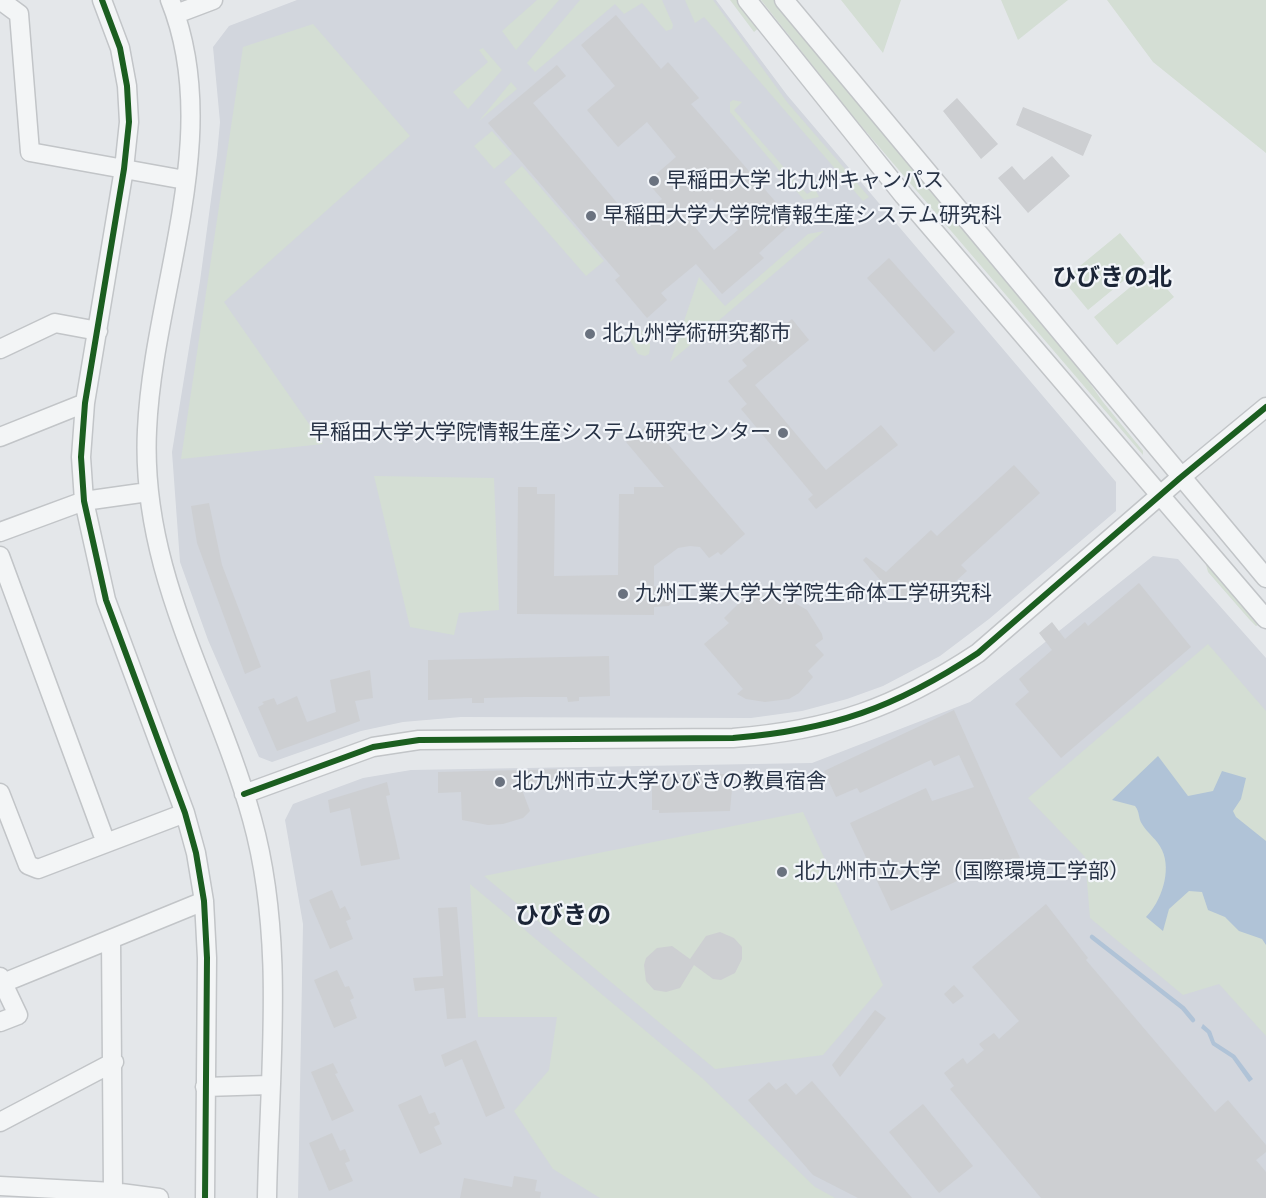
<!DOCTYPE html>
<html>
<head>
<meta charset="utf-8">
<style>
	body { margin:0 }
	canvas { display:block; background:#e4e7ea }
</style>
</head>
<body>
<canvas width="1266" height="1198"></canvas>
<script>
const c = document.querySelector('canvas').getContext('2d');
c.lineJoin = 'round';
function fill(path, color) {
  c.fillStyle = color;
  c.fill(path, 'evenodd');
}
function trace(path, color, width, dash) {
  c.strokeStyle = color;
  c.lineWidth = width;
  c.lineCap = dash ? 'butt' : 'round';
  c.setLineDash(dash || []);
  c.stroke(path);
}
function drawText(font, color, halo, rows, align = 'center') {
  c.font = font + ' Karla,"Noto Sans JP",sans-serif';
  c.lineWidth = 4.5;
  c.setLineDash([]);
  c.textBaseline = 'middle';
  c.strokeStyle = halo;
  c.fillStyle = color;
  for (const [text, x, y, turn = 0] of rows) {
    c.save();
    c.translate(x, y);
    c.rotate((+turn || 0) * Math.PI / 180);
    c.textAlign = isNaN(turn) ? turn : align;
    if (halo) c.strokeText(text, 0, 0);
    c.fillText(text, 0, 0);
    c.restore();
  }
}
const built = new Path2D(`
	M 297,0 L 716,0 L 787,95 L 1116,482 L 1116,511 L 989,619 L 940,656 L 883,686 L 847,699 L 802,711 L 751,718 L 461,717 L 403,722 L 361,731 L 272,762 L 259,757 L 208,640 L 180,562 L 172,452 L 200,281 L 217,155 L 220,122 L 213,47 L 229,26 Z
	M 1153,556 L 1178,559 L 1266,658 L 1266,1198 L 298,1198 L 303,924 L 285,820 L 293,804 L 363,778 L 411,770 L 812,763 L 970,702 Z`);
const green = new Path2D(`
	M 537,0 L 559,0 L 516,50 L 502,31 Z
	M 580,0 L 662,0 L 673,25 L 672,29 L 666,31 L 642,3 L 624,14 L 615,4 L 535,72 L 527,63 Z
	M 685,0 L 713,0 L 787,102 L 869,197 L 863,201 L 704,17 L 695,23 Z
	M 730,0 L 741,0 L 761,26 L 754,32 Z
	M 761,0 L 775,0 L 860,106 L 1066,349 L 1103,402 L 1143,451 L 1143,455 L 850,113 Z
	M 841,0 L 901,0 L 883,53 Z
	M 1001,0 L 1068,0 L 1018,40 Z
	M 1107,0 L 1266,0 L 1266,153 L 1153,62 Z
	M 313,24 L 410,136 L 224,302 L 323,444 L 181,459 L 243,47 Z
	M 483,48 L 502,70 L 468,109 L 453,92 L 488,62 L 479,50 Z
	M 511,82 L 517,89 L 479,121 Z
	M 733,100 L 742,102 L 734,110 L 807,194 L 815,189 L 819,197 L 804,200 L 730,112 L 730,102 Z
	M 492,131 L 512,154 L 494,169 L 474,146 Z
	M 522,166 L 604,261 L 586,276 L 504,182 Z
	M 824,231 L 670,362 L 699,277 L 725,306 L 808,234 Z
	M 1120,233 L 1145,263 L 1088,310 L 1063,280 Z
	M 1151,270 L 1174,297 L 1117,345 L 1094,317 Z
	M 636,328 C 649,331 652,342 649,354 L 645,356 L 638,354 L 629,339 L 631,332 Z
	M 374,476 L 494,478 L 499,610 L 459,613 L 454,635 L 410,627 Z
	M 1205,561 L 1263,622 L 1256,626 L 1249,619 L 1208,572 Z
	M 1208,644 L 1266,711 L 1266,1036 L 1219,984 L 1183,995 L 1090,918 L 1085,857 L 1028,798 Z
	M 803,812 L 883,985 L 823,1055 L 715,1069 L 484,876 Z
	M 470,884 L 702,1078 L 815,1187 L 835,1198 L 600,1198 L 553,1169 L 514,1111 L 549,1070 L 557,1017 L 478,1017 Z`);
const water = new Path2D(`
	M 1158,756 L 1188,796 L 1213,791 L 1222,771 L 1246,778 L 1241,799 L 1233,811 L 1236,817 L 1266,841 L 1266,945 L 1262,939 L 1239,931 L 1225,917 L 1208,910 L 1202,892 L 1189,891 L 1169,909 L 1163,931 L 1146,917 C 1161,902 1172,871 1162,850 C 1158,840 1147,833 1142,824 C 1138,818 1140,812 1135,806 L 1112,800 Z
	M 1203,1024 L 1211,1031 L 1215,1042 L 1235,1055 L 1253,1079 L 1249,1082 L 1232,1058 L 1212,1045 L 1207,1033 L 1201,1028 Z`);
const stream = new Path2D(`
	M 1092,937 L 1183,1008 L 1193,1020`);
const building = new Path2D(`
	M 616,15 L 661,69 L 668,62 L 699,98 L 691,104 L 793,222 L 759,253 L 764,258 L 722,294 L 696,264 L 661,293 L 667,300 L 647,318 L 615,280 L 620,276 L 488,123 L 557,65 L 566,76 L 533,103 L 634,223 L 662,199 L 647,182 L 676,157 L 647,122 L 618,147 L 587,110 L 615,86 L 581,45 ZM 712,199 L 738,230 L 714,250 L 689,220 Z
	M 957,98 L 998,144 L 981,159 L 943,111 Z
	M 1023,107 L 1092,135 L 1083,156 L 1016,125 Z
	M 1052,156 L 1070,176 L 1028,213 L 998,178 L 1012,166 L 1024,180 Z
	M 889,258 L 955,332 L 934,352 L 867,278 Z
	M 792,319 L 809,340 L 755,385 L 826,470 L 881,425 L 898,445 L 816,509 L 808,499 L 813,495 L 741,409 L 747,404 L 728,381 L 747,366 L 742,360 Z
	M 650,423 L 745,534 L 721,555 L 718,552 L 709,558 L 700,547 L 690,546 L 678,548 L 654,566 L 654,586 L 670,590 L 674,598 L 669,606 L 654,607 L 654,615 L 517,614 L 518,487 L 537,487 L 537,494 L 555,494 L 554,576 L 618,575 L 619,494 L 634,494 L 634,487 L 664,487 L 626,442 Z
	M 1014,465 L 1040,493 L 961,565 L 967,571 L 937,598 L 931,592 L 921,600 L 915,593 L 905,603 L 889,587 L 887,588 L 863,560 L 866,557 L 886,572 L 931,530 L 937,536 Z
	M 209,503 L 222,565 L 261,667 L 245,674 L 197,543 L 191,506 Z
	M 1139,583 L 1191,647 L 1061,758 L 1015,704 L 1029,692 L 1019,679 L 1052,650 L 1039,633 L 1052,622 L 1065,639 L 1085,622 L 1088,626 Z
	M 767,595 L 788,599 L 807,610 L 822,634 L 823,639 L 815,645 L 824,655 L 808,671 L 813,677 L 799,693 L 789,699 L 765,702 L 746,699 L 737,694 L 743,689 L 704,644 L 729,623 L 724,618 L 738,604 L 755,596 Z
	M 609,656 L 610,696 L 579,697 L 579,701 L 568,702 L 567,697 L 525,697 L 484,698 L 484,703 L 472,703 L 472,698 L 428,700 L 428,660 Z
	M 370,670 L 373,698 L 355,701 L 360,721 L 277,751 L 258,707 L 264,704 L 262,702 L 274,698 L 277,705 L 297,696 L 307,722 L 336,712 L 330,680 Z
	M 954,710 L 1020,858 L 979,877 L 977,872 L 891,911 L 850,823 L 926,788 L 932,801 L 974,787 L 959,755 L 934,766 L 931,760 L 860,793 L 857,788 L 836,797 L 824,771 Z
	M 564,769 L 566,789 L 522,790 L 530,811 L 523,818 L 503,824 L 488,825 L 462,820 L 461,792 L 438,793 L 438,772 Z
	M 660,774 L 730,774 L 730,778 L 733,778 L 730,811 L 659,813 L 659,810 L 652,810 L 652,777 L 660,777 Z
	M 387,782 L 390,795 L 386,796 L 400,859 L 361,866 L 350,808 L 330,813 L 328,800 Z
	M 332,890 L 340,909 L 345,906 L 351,919 L 346,921 L 353,939 L 330,949 L 309,900 Z
	M 1046,904 L 1088,958 L 1086,960 L 1215,1112 L 1228,1100 L 1266,1145 L 1266,1152 L 1256,1160 L 1266,1172 L 1266,1198 L 1041,1198 L 950,1089 L 954,1086 L 944,1073 L 963,1058 L 967,1064 L 984,1050 L 979,1044 L 994,1033 L 999,1039 L 1019,1021 L 972,967 Z
	M 457,907 L 466,1018 L 447,1019 L 444,988 L 415,991 L 413,978 L 443,976 L 438,908 Z
	M 720,932 L 734,938 L 742,947 L 742,959 L 735,973 L 721,980 L 713,979 L 694,965 L 680,988 L 666,992 L 654,990 L 646,981 L 644,965 L 646,958 L 657,948 L 672,946 L 690,959 L 706,936 Z
	M 337,970 L 345,987 L 349,986 L 354,998 L 350,1000 L 357,1018 L 334,1028 L 314,980 Z
	M 954,985 L 964,996 L 953,1004 L 944,994 Z
	M 875,1010 L 886,1018 L 840,1077 L 832,1065 Z
	M 476,1040 L 505,1108 L 486,1117 L 462,1059 L 445,1067 L 441,1055 Z
	M 333,1063 L 338,1073 L 335,1074 L 354,1111 L 332,1121 L 311,1072 Z
	M 812,1081 L 912,1198 L 858,1198 L 813,1175 L 748,1100 L 769,1082 L 776,1090 L 786,1083 L 796,1095 Z
	M 421,1095 L 429,1114 L 435,1112 L 440,1124 L 434,1127 L 442,1144 L 420,1154 L 398,1105 Z
	M 923,1104 L 973,1166 L 939,1193 L 889,1132 Z
	M 332,1133 L 340,1151 L 345,1149 L 350,1161 L 345,1163 L 353,1181 L 329,1191 L 309,1143 Z
	M 514,1176 L 537,1180 L 535,1191 L 541,1192 L 540,1198 L 460,1198 L 464,1178 L 512,1187 Z`);
const minor = new Path2D(`
	M 0,0 L 19,14 L 30,152 L 185,180
	M 102,0 L 120,48 L 127,86 L 129,122 L 124,169 L 85,403 L 81,457 L 84,501 L 106,600 L 185,813 L 196,853 L 204,901 L 207,958 L 205,1198
	M 170,0 C 225,136 153,291 147,430 C 140,573 215,686 252,819 C 286,941 269,1073 267,1198
	M 747,0 L 904,196 L 1266,619
	M 784,0 L 1266,578
	M 176,14 L 213,0
	M 0,349 L 55,323 L 98,331
	M 0,437 L 85,403
	M 0,532 L 84,501 L 148,492
	M 0,556 L 106,843
	M 0,793 L 28,865 L 38,869 L 185,813
	M 244,794 L 373,747 L 419,740 L 733,738 C 832,730 895,708 978,653 L 1180,478 L 1266,407
	M 0,977 L 18,1015 L 0,1022
	M 3,983 L 111,939
	M 205,1087 L 269,1085
	M 0,1122 L 114,1062
	M 0,1186 L 113,1192 L 159,1198
	M 113,1192 L 111,939 L 204,901`);
const cycleway = new Path2D(`
	M 102,0 L 120,48 L 127,86 L 129,122 L 124,169 L 85,403 L 81,457 L 84,501 L 106,600 L 185,813 L 196,853 L 204,901 L 207,958 L 205,1198
	M 244,794 L 373,747 L 419,740 L 733,738 C 832,730 895,708 978,653 L 1180,478 L 1266,407`);
const markers = [
	[654,181,6,"#6a727f"],
	[591,216,6,"#6a727f"],
	[590,334,6,"#6a727f"],
	[783,433,6,"#6a727f"],
	[623,594,6,"#6a727f"],
	[500,782,6,"#6a727f"],
	[782,872,6,"#6a727f"]
];
const poiNames = [
	["早稲田大学 北九州キャンパス",666,181],
	["早稲田大学大学院情報生産システム研究科",603,216],
	["北九州学術研究都市",602,334],
	["早稲田大学大学院情報生産システム研究センター",771,433,"right"],
	["九州工業大学大学院生命体工学研究科",635,594],
	["北九州市立大学ひびきの教員宿舎",512,782],
	["北九州市立大学（国際環境工学部）",794,872]
];
const quarterNames = [
	["ひびきの北",1112,278],
	["ひびきの",563,916]
];
fill(built, '#d2d6dd');
fill(green, '#d4ded4');
fill(water, '#b0c3d7');
trace(stream, '#b0c3d7', 4.5);
fill(building, '#cdcfd2');
trace(minor, '#c2c5c8', 21);
trace(minor, '#f3f5f6', 18);
trace(cycleway, '#1b5e20', 6);
for (const [x, y, r, color] of markers) {
  const dot = new Path2D();
  dot.arc(x, y, r, 0, 2 * Math.PI);
  c.fillStyle = color;
  c.fill(dot);
  trace(dot, '#f2f5f9', 2);
}
drawText('21px', '#283346', '#f2f5f9', poiNames, 'left');
drawText('bold 24px', '#1a2436', '#f2f5f9', quarterNames);
</script>
</body>
</html>
